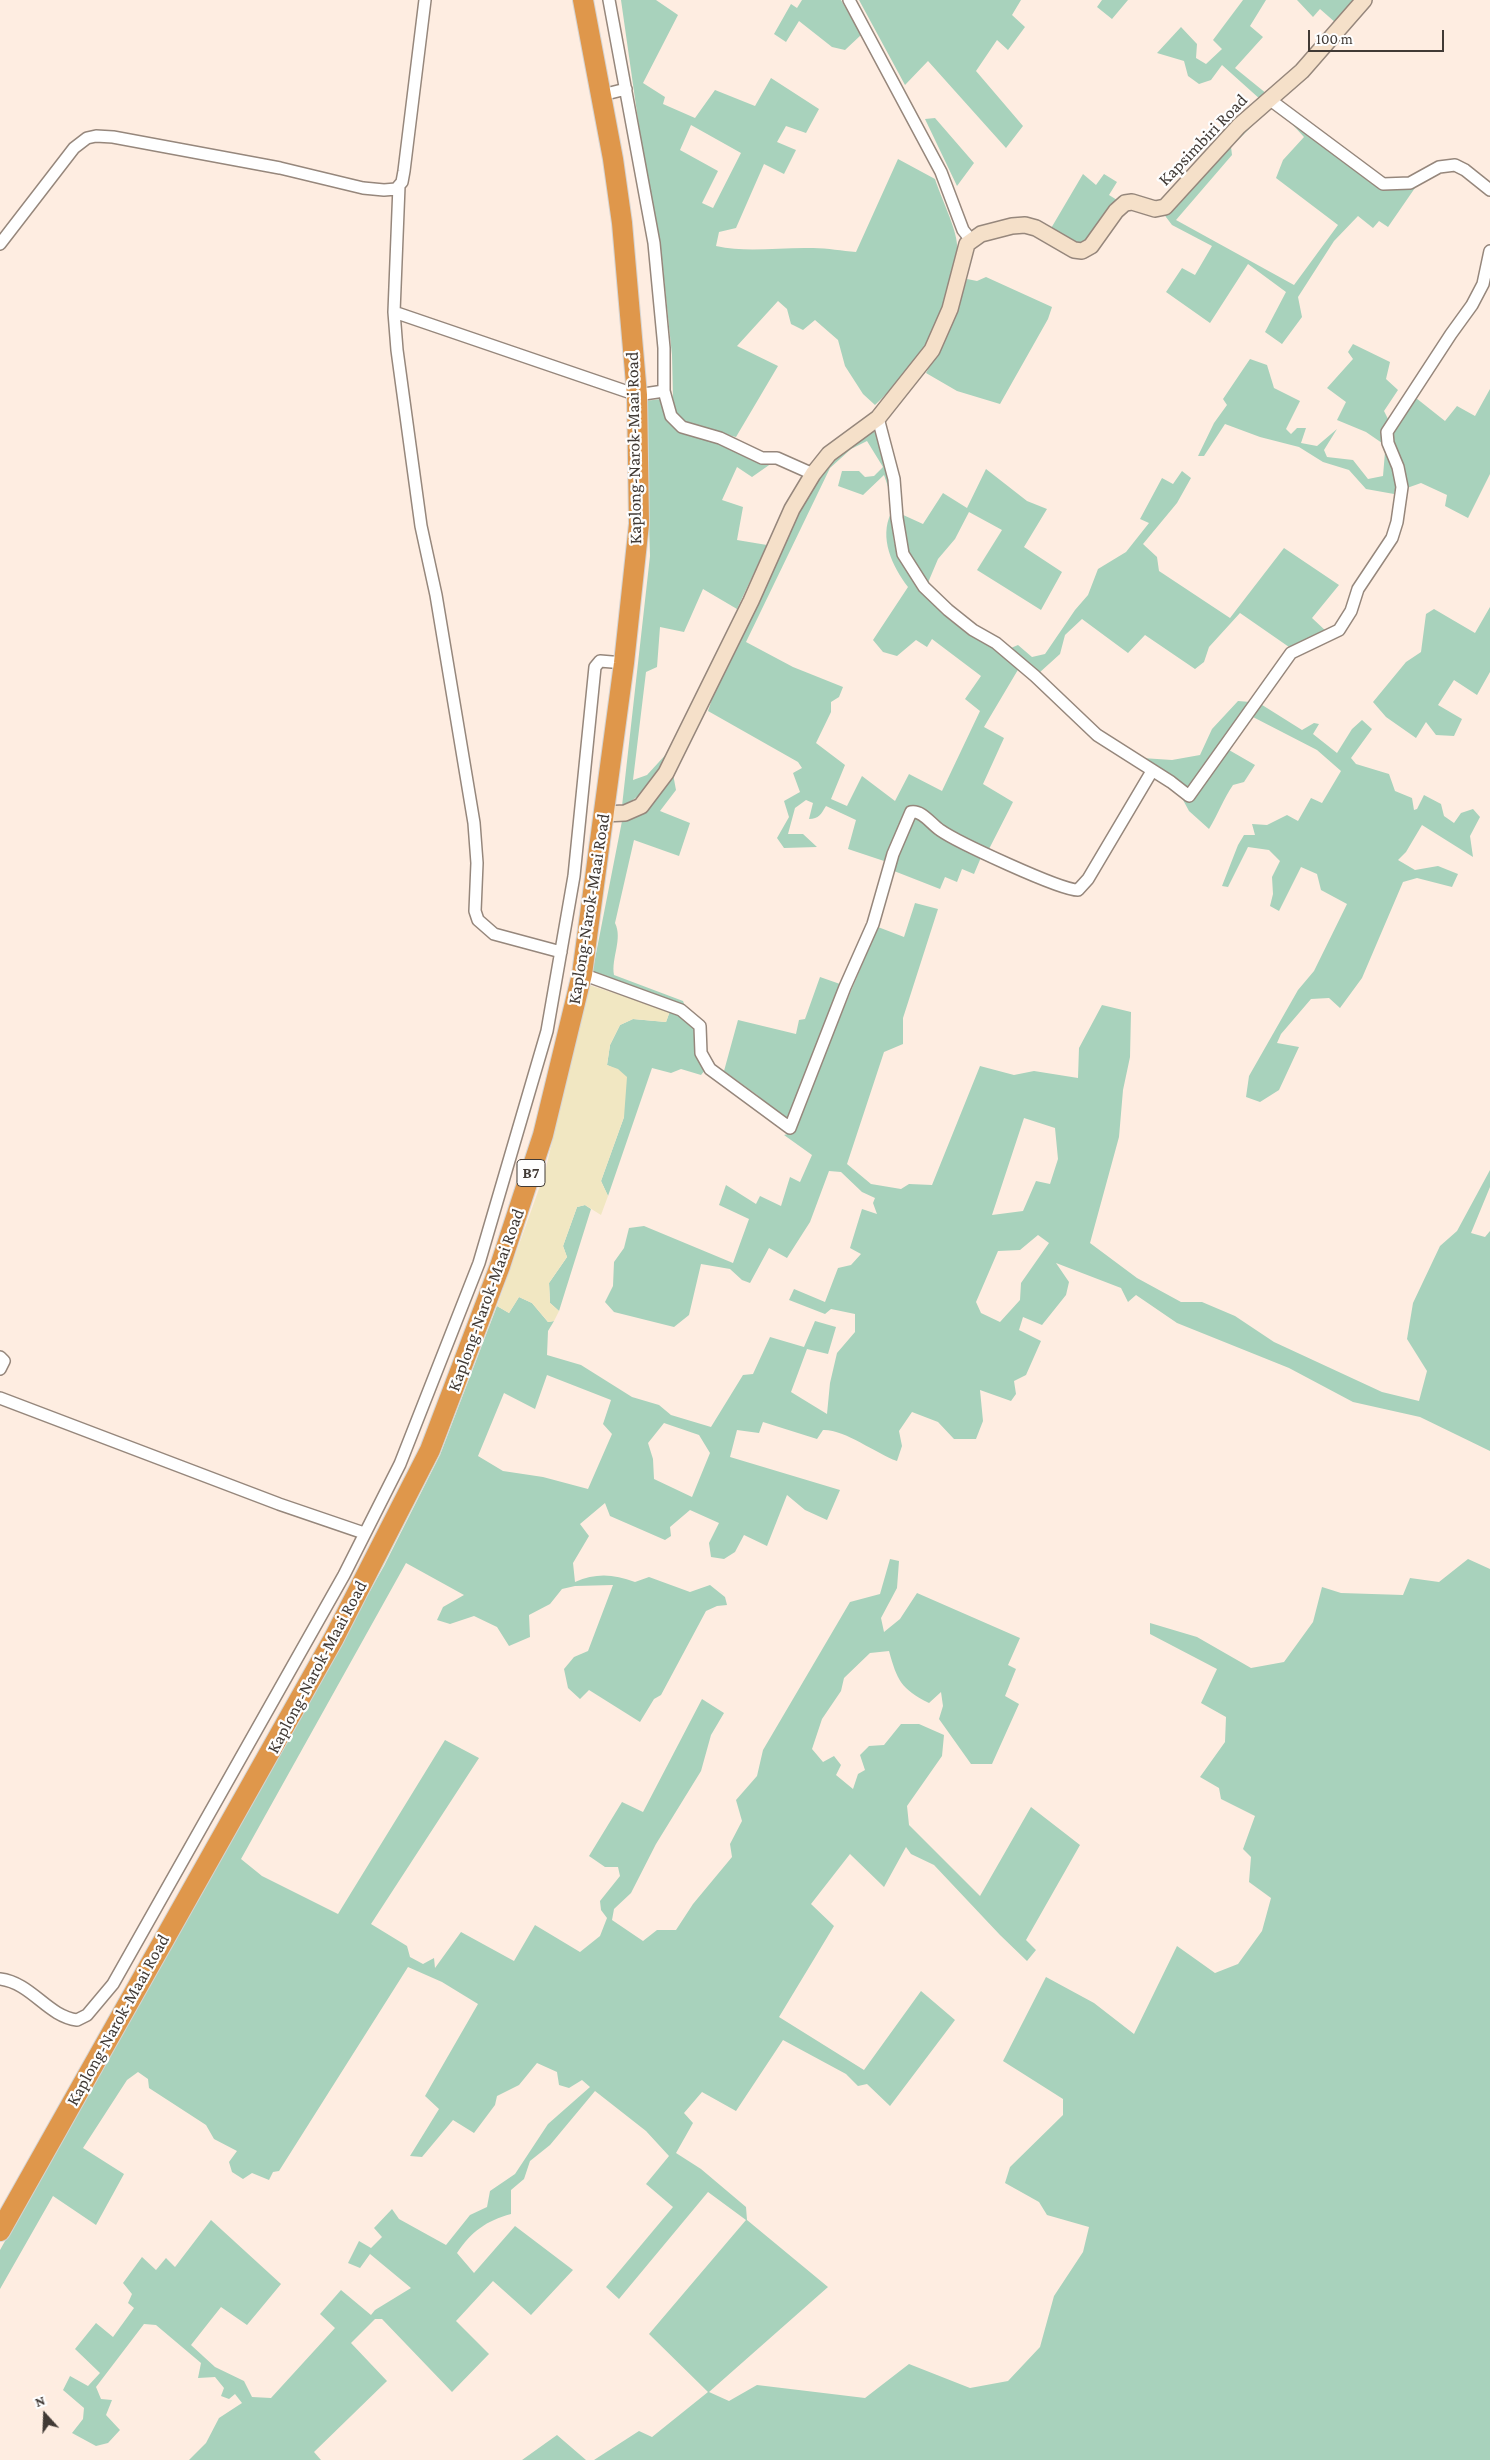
<!DOCTYPE html>
<html>
<head>
<meta charset="utf-8">
<style>
	body { margin:0 }
	#map { position:relative; width:1490px; height:2460px; overflow:hidden; background:#feede1; font-family:"Crimson Pro",serif }
	canvas { display:block }
	.north { position:absolute; left:20px; top:2390px; width:50px; height:50px; -webkit-text-stroke:4px #fefefe; paint-order:stroke; rotate:340deg; font-size:14px; font-weight:700; line-height:20px; text-align:center; color:#413a35 }
	.north::after { content:''; display:block; margin:auto; width:18px; height:22px; background:#413a35; clip-path:polygon(50% 0,100% 100%,50% 72%,0 100%) }
	.scale { position:absolute; left:1308px; top:30px; width:136px; height:22px; box-sizing:border-box; border:2px solid #413a35; border-top:0; padding-left:6px; font-size:15px; line-height:18px; white-space:nowrap; color:#413a35; -webkit-text-stroke:4px #fefefe; paint-order:stroke }
</style>
</head>
<body>
<div id="map">
<canvas width="1490" height="2460"></canvas>
<div class="north">N</div>
<div class="scale">100 m</div>
</div>
<script>
const c = document.querySelector('canvas').getContext('2d');
c.lineJoin = 'round';
function fill(path, color) {
  c.fillStyle = color;
  c.fill(path, 'evenodd');
}
function trace(path, color, width, dash) {
  c.strokeStyle = color;
  c.lineWidth = width;
  c.lineCap = dash ? 'butt' : 'round';
  c.setLineDash(dash || []);
  c.stroke(path);
}
function drawText(font, color, halo, rows, align = 'center') {
  c.font = font + ' "Crimson Pro",serif';
  c.lineWidth = 4.5;
  c.setLineDash([]);
  c.textBaseline = 'middle';
  c.strokeStyle = halo;
  c.fillStyle = color;
  for (const [text, x, y, turn = 0] of rows) {
    c.save();
    c.translate(x, y);
    c.rotate((+turn || 0) * Math.PI / 180);
    c.textAlign = isNaN(turn) ? turn : align;
    if (halo) c.strokeText(text, 0, 0);
    c.fillText(text, 0, 0);
    c.restore();
  }
}
const green = new Path2D(`
	M 621,0 L 656,0 L 678,15 L 643,83 L 665,97 L 663,104 L 695,118 L 715,90 L 755,106 L 771,78 L 819,109 L 806,133 L 786,126 L 777,142 L 796,150 L 784,174 L 764,164 L 736,228 L 719,232 L 716,246 C 748,253 780,247 813,248 C 828,248 842,251 856,252 L 898,159 L 935,179 C 940,195 957,230 957,245 C 958,286 936,334 912,366 C 902,380 887,393 875,405 L 863,394 L 845,366 L 838,340 L 815,320 L 803,330 L 791,324 L 787,309 L 778,301 L 737,346 L 778,366 L 736,437 L 684,424 L 676,415 L 673,398 L 672,355 L 661,250 L 641,141 ZM 691,125 L 741,153 L 713,208 L 702,203 L 718,171 L 680,150 Z
	M 802,0 L 841,0 L 861,35 L 845,50 L 832,47 L 799,21 L 786,42 L 774,34 L 791,4 L 797,8 Z
	M 859,0 L 1021,0 L 1012,15 L 1025,27 L 1008,50 L 997,40 L 976,71 L 1023,126 L 1006,148 L 928,61 L 905,85 Z
	M 1102,0 L 1128,0 L 1112,19 L 1097,7 Z
	M 1243,0 L 1266,0 L 1250,26 L 1263,37 L 1235,68 L 1267,94 L 1261,100 L 1222,65 L 1211,80 L 1199,84 L 1188,76 L 1184,61 L 1157,53 L 1181,27 L 1197,44 L 1196,58 L 1206,64 L 1222,49 L 1213,40 Z
	M 1297,0 L 1357,0 L 1336,23 L 1320,9 L 1313,17 Z
	M 1270,104 L 1272,106 L 1231,147 L 1232,155 L 1176,220 L 1294,285 L 1338,225 L 1276,178 L 1283,160 L 1304,137 L 1279,110 L 1381,186 L 1396,190 L 1417,185 L 1388,227 L 1379,221 L 1373,228 L 1358,216 L 1334,241 L 1298,297 L 1302,317 L 1282,344 L 1265,332 L 1286,292 L 1248,264 L 1210,323 L 1166,292 L 1182,268 L 1195,275 L 1212,246 L 1172,225 L 1163,213 Z
	M 935,118 L 974,163 L 957,186 L 925,119 Z
	M 1083,174 L 1096,185 L 1104,174 L 1117,182 L 1109,195 L 1117,200 L 1085,245 L 1077,246 L 1050,230 Z
	M 986,277 L 1052,307 L 1048,319 L 1000,404 L 957,391 L 926,373 L 951,327 L 967,279 L 977,281 Z
	M 1353,344 L 1390,362 L 1386,379 L 1398,390 L 1384,411 L 1388,419 L 1381,433 L 1382,443 L 1366,432 L 1337,420 L 1346,402 L 1327,388 L 1353,359 L 1348,352 Z
	M 1250,359 L 1267,365 L 1274,388 L 1300,401 L 1286,429 L 1291,434 L 1297,428 L 1306,428 L 1301,443 L 1317,446 L 1337,429 L 1324,450 L 1327,457 L 1353,460 L 1368,479 L 1383,476 L 1385,452 L 1398,480 L 1394,494 L 1366,489 L 1349,470 L 1323,462 L 1299,447 L 1260,437 L 1225,424 L 1204,456 L 1198,456 L 1214,423 L 1227,405 L 1223,399 Z
	M 1490,389 L 1490,474 L 1468,518 L 1445,506 L 1447,495 L 1421,483 L 1407,488 L 1391,435 L 1416,398 L 1445,421 L 1457,406 L 1475,416 Z
	M 661,399 L 667,419 L 681,433 L 725,445 L 753,461 L 772,463 L 752,477 L 737,467 L 722,500 L 743,507 L 737,540 L 767,545 L 737,609 L 703,589 L 684,632 L 660,627 L 657,667 L 646,672 L 633,780 L 647,775 L 669,751 C 656,773 646,796 622,806 L 650,556 L 645,401 Z
	M 874,431 C 887,452 891,477 893,501 L 884,475 L 863,495 L 838,486 L 842,471 L 859,471 L 865,477 L 874,476 L 883,467 L 867,441 L 851,449 L 830,468 L 746,642 L 793,667 L 843,687 L 839,697 L 831,702 L 831,712 L 816,743 L 845,765 L 831,799 L 847,806 L 862,776 L 895,801 L 909,774 L 942,791 L 980,711 L 965,699 L 981,676 L 932,639 L 927,647 L 916,640 L 897,656 L 883,652 L 873,640 L 908,587 C 892,566 879,538 891,513 L 894,542 L 900,559 L 943,612 L 1019,668 L 984,727 L 1004,738 L 983,784 L 1013,802 L 988,851 L 942,827 L 921,808 L 912,808 L 887,862 L 848,849 L 856,820 L 826,806 C 821,814 819,819 809,819 L 813,803 L 806,800 L 795,808 L 788,834 L 803,834 L 817,847 L 784,848 L 777,838 L 789,817 L 784,801 L 800,792 L 793,773 L 802,768 L 798,762 L 708,711 L 717,684 L 817,475 L 863,434 Z
	M 986,469 L 1027,501 L 1047,509 L 1024,547 L 1062,572 L 1041,610 L 977,570 L 1002,530 L 969,512 L 955,539 L 938,559 L 927,585 L 907,557 L 901,514 L 923,524 L 943,493 L 967,508 Z
	M 1182,471 L 1191,478 L 1177,503 L 1143,544 L 1157,557 L 1159,571 L 1230,618 L 1284,548 L 1339,585 L 1312,618 L 1327,632 L 1289,647 L 1240,613 L 1209,647 L 1204,662 L 1195,669 L 1145,635 L 1128,653 L 1082,619 L 1065,635 L 1060,654 L 1039,673 L 1011,648 L 1018,645 L 1032,657 L 1045,654 L 1075,610 L 1088,595 L 1098,569 L 1126,552 L 1149,523 L 1140,519 L 1162,478 L 1173,484 Z
	M 1490,607 L 1490,672 L 1477,695 L 1454,680 L 1438,705 L 1462,719 L 1454,736 L 1436,735 L 1426,722 L 1416,738 L 1386,717 L 1373,702 L 1406,662 L 1421,652 L 1426,614 L 1434,609 L 1475,633 Z
	M 1238,701 L 1250,702 L 1187,790 L 1142,758 L 1172,760 L 1200,755 L 1212,729 Z
	M 1259,703 L 1302,730 L 1314,723 L 1319,724 L 1313,734 L 1337,753 L 1352,729 L 1362,720 L 1372,729 L 1351,758 L 1356,764 L 1389,774 L 1395,791 L 1412,798 L 1414,810 L 1417,809 L 1424,795 L 1441,804 L 1444,816 L 1454,823 L 1461,813 L 1473,809 L 1480,817 L 1470,836 L 1473,857 L 1422,825 L 1406,852 L 1398,860 L 1415,870 L 1438,866 L 1458,874 L 1452,887 L 1417,878 L 1403,882 L 1362,978 L 1340,1008 L 1329,998 L 1311,999 L 1281,1034 L 1277,1043 L 1299,1047 L 1279,1090 L 1260,1102 L 1246,1097 L 1249,1076 L 1298,990 L 1314,971 L 1347,904 L 1321,890 L 1317,874 L 1301,867 L 1279,911 L 1270,906 L 1273,894 L 1272,877 L 1280,861 L 1269,850 L 1248,847 L 1228,887 L 1222,886 L 1238,845 L 1244,835 L 1255,835 L 1252,824 L 1267,825 L 1287,815 L 1298,821 L 1311,798 L 1322,803 L 1341,771 L 1317,750 L 1251,716 Z
	M 1229,750 L 1255,765 L 1244,782 L 1233,785 C 1223,800 1218,814 1209,829 L 1189,811 L 1182,798 L 1189,799 L 1195,795 Z
	M 673,774 L 676,790 L 660,811 L 690,823 L 679,856 L 634,840 L 615,923 C 623,939 611,958 614,975 L 683,1001 L 686,1009 L 592,974 L 622,821 C 650,814 658,797 673,774 Z
	M 913,818 L 920,819 L 982,855 L 974,874 L 962,869 L 957,882 L 945,877 L 940,889 L 894,871 L 909,822 Z
	M 915,903 L 938,909 L 903,1018 L 903,1044 L 884,1052 L 847,1164 L 871,1184 L 901,1189 L 909,1184 L 932,1185 L 980,1066 L 1014,1075 L 1034,1071 L 1078,1078 L 1079,1048 L 1102,1005 L 1131,1012 L 1130,1057 L 1123,1090 L 1119,1137 L 1090,1243 L 1137,1278 L 1181,1302 L 1202,1302 L 1235,1316 L 1274,1342 L 1382,1392 L 1419,1401 L 1427,1371 L 1407,1339 L 1413,1303 L 1440,1246 L 1457,1231 L 1490,1170 L 1490,1187 L 1471,1233 L 1485,1237 L 1490,1231 L 1490,1451 L 1420,1417 L 1353,1402 L 1289,1368 L 1177,1323 L 1136,1295 L 1128,1302 L 1121,1288 L 1056,1263 L 1069,1282 L 1066,1295 L 1042,1325 L 1023,1317 L 1019,1330 L 1041,1341 L 1026,1375 L 1014,1381 L 1016,1394 L 1011,1401 L 980,1390 L 983,1421 L 976,1439 L 954,1439 L 938,1422 L 912,1412 L 899,1431 L 902,1446 L 897,1461 C 875,1453 844,1429 823,1430 L 817,1439 L 763,1422 L 759,1433 L 737,1430 L 730,1457 L 840,1490 L 827,1520 L 805,1510 L 787,1495 L 767,1546 L 744,1535 L 735,1552 L 724,1559 L 711,1557 L 709,1543 L 719,1523 L 690,1510 L 670,1527 L 671,1536 L 665,1540 L 610,1516 L 605,1503 L 580,1524 L 589,1536 L 573,1563 L 575,1582 C 596,1573 613,1574 635,1582 L 649,1577 L 690,1592 L 710,1585 L 725,1597 L 727,1605 L 717,1606 L 706,1611 L 661,1695 L 654,1699 L 640,1722 L 589,1690 L 580,1699 L 568,1688 L 564,1669 L 574,1657 L 588,1651 L 613,1585 L 575,1586 L 562,1589 L 550,1604 L 529,1615 L 530,1637 L 509,1646 L 497,1627 L 474,1616 L 450,1624 L 437,1620 L 443,1607 L 464,1595 L 406,1563 L 241,1859 L 262,1876 L 338,1914 L 445,1740 L 479,1758 L 371,1924 L 407,1946 L 410,1957 L 423,1964 L 434,1958 L 435,1968 L 461,1932 L 514,1961 L 535,1925 L 580,1952 L 600,1936 L 607,1918 L 601,1910 L 600,1901 L 620,1876 L 618,1867 L 605,1867 L 589,1856 L 622,1802 L 643,1812 L 702,1699 L 724,1713 L 711,1735 L 701,1771 L 656,1844 L 631,1893 L 614,1909 L 612,1920 L 643,1941 L 657,1930 L 676,1930 L 693,1904 L 732,1857 L 730,1844 L 742,1821 L 736,1800 L 757,1776 L 763,1750 L 850,1602 L 880,1594 L 890,1559 L 899,1561 L 897,1588 L 881,1618 L 884,1632 L 900,1619 L 917,1593 L 1020,1638 L 1008,1665 L 1016,1669 L 1005,1696 L 1019,1704 L 992,1764 L 971,1764 L 939,1719 L 943,1706 L 941,1692 L 929,1703 C 901,1689 897,1680 889,1651 L 870,1653 L 844,1678 L 841,1691 L 822,1719 L 812,1749 L 823,1762 L 834,1756 L 841,1765 L 836,1775 L 853,1789 L 858,1774 L 865,1770 L 860,1755 L 869,1746 L 884,1745 L 901,1724 L 919,1724 L 944,1735 L 942,1756 L 907,1806 L 909,1825 L 980,1896 L 1031,1807 L 1080,1845 L 1026,1940 L 1036,1950 L 1027,1961 L 1000,1935 L 934,1865 L 911,1854 L 906,1847 L 884,1887 L 850,1854 L 811,1904 L 834,1926 L 779,2017 L 864,2070 L 921,1991 L 955,2020 L 890,2106 L 867,2084 L 858,2086 L 846,2074 L 783,2040 L 736,2111 L 702,2092 L 684,2113 L 693,2123 L 676,2153 L 701,2169 L 746,2207 L 747,2220 L 828,2287 L 709,2392 L 729,2401 L 757,2385 L 865,2398 L 909,2364 L 970,2388 L 1008,2381 L 1040,2347 L 1054,2296 L 1083,2252 L 1089,2227 L 1047,2215 L 1039,2202 L 1005,2183 L 1010,2167 L 1063,2115 L 1063,2099 L 1003,2061 L 1046,1977 L 1094,2003 L 1134,2034 L 1177,1946 L 1215,1973 L 1238,1964 L 1262,1931 L 1271,1898 L 1249,1882 L 1251,1857 L 1243,1849 L 1255,1816 L 1221,1799 L 1219,1788 L 1200,1777 L 1225,1742 L 1226,1717 L 1201,1703 L 1217,1669 L 1150,1634 L 1150,1623 L 1197,1637 L 1251,1668 L 1284,1662 L 1313,1622 L 1322,1587 L 1341,1593 L 1403,1595 L 1410,1578 L 1439,1582 L 1468,1559 L 1490,1569 L 1490,2460 L 594,2460 L 639,2431 L 652,2437 L 708,2392 L 649,2334 L 746,2220 L 708,2192 L 619,2299 L 606,2287 L 673,2207 L 646,2184 L 669,2156 L 646,2131 L 595,2091 L 550,2145 L 530,2161 L 524,2179 L 511,2190 L 511,2214 C 486,2221 472,2231 457,2253 L 474,2273 L 515,2226 L 573,2270 L 531,2315 L 493,2281 L 456,2321 L 489,2354 L 452,2392 L 382,2319 L 375,2319 L 351,2343 L 387,2381 L 314,2452 L 321,2460 L 189,2460 L 206,2443 L 219,2418 L 242,2403 L 235,2394 L 229,2399 L 221,2396 L 224,2388 L 215,2377 L 198,2378 L 201,2363 L 156,2325 L 144,2324 L 96,2387 L 101,2399 L 112,2400 L 106,2415 L 120,2430 L 108,2443 L 96,2446 L 72,2433 L 83,2419 L 84,2408 L 63,2390 L 70,2376 L 88,2386 L 100,2373 L 75,2349 L 96,2323 L 113,2337 L 134,2308 L 128,2303 L 132,2294 L 123,2283 L 142,2257 L 156,2270 L 166,2258 L 175,2267 L 211,2220 L 281,2284 L 247,2325 L 221,2307 L 191,2345 L 215,2367 L 244,2381 L 252,2397 L 271,2398 L 335,2328 L 320,2314 L 341,2290 L 371,2315 L 375,2310 L 411,2288 L 370,2254 L 360,2268 L 348,2263 L 359,2241 L 371,2248 L 382,2237 L 374,2228 L 392,2209 L 399,2219 L 446,2245 L 470,2215 L 487,2207 L 490,2191 L 515,2174 L 548,2124 L 590,2087 L 582,2080 L 569,2088 L 559,2085 L 557,2072 L 537,2063 L 519,2085 L 497,2096 L 495,2105 L 474,2133 L 453,2120 L 422,2157 L 410,2156 L 439,2109 L 425,2096 L 478,2004 L 442,1982 L 408,1967 L 279,2171 L 273,2172 L 269,2180 L 252,2173 L 243,2179 L 232,2172 L 229,2162 L 237,2151 L 214,2139 L 206,2125 L 149,2088 L 148,2079 L 138,2072 L 127,2080 L 83,2148 L 124,2174 L 96,2225 L 53,2196 L 0,2289 L 0,2250 L 384,1566 L 440,1455 L 497,1306 L 509,1313 L 519,1297 L 532,1303 L 548,1322 L 554,1321 L 548,1331 L 547,1355 L 581,1365 L 632,1397 L 659,1405 L 671,1415 L 711,1427 L 743,1375 L 753,1374 L 770,1337 L 804,1347 L 815,1321 L 836,1327 L 828,1354 L 807,1349 L 791,1392 L 827,1414 L 830,1383 L 837,1353 L 855,1332 L 855,1314 L 831,1309 L 825,1314 L 789,1300 L 794,1289 L 825,1302 L 838,1268 L 851,1265 L 861,1254 L 850,1248 L 862,1209 L 877,1214 L 873,1203 L 875,1198 L 862,1192 L 841,1172 L 829,1171 L 810,1222 L 787,1258 L 769,1248 L 750,1283 L 742,1280 L 730,1269 L 701,1264 L 689,1315 L 674,1327 L 614,1312 L 605,1302 L 613,1286 L 614,1262 L 624,1248 L 629,1228 L 644,1226 L 733,1263 L 749,1219 L 719,1205 L 726,1185 L 756,1204 L 760,1196 L 781,1206 L 790,1177 L 800,1182 L 812,1155 L 784,1135 L 791,1133 L 878,927 L 904,937 ZM 1024,1118 L 1055,1128 L 1058,1159 L 1050,1184 L 1036,1181 L 1023,1211 L 992,1215 ZM 1038,1235 L 1049,1243 L 1021,1283 L 1020,1300 L 1000,1322 L 981,1313 L 976,1302 L 998,1251 L 1020,1250 ZM 547,1375 L 611,1400 L 603,1424 L 612,1434 L 588,1489 L 543,1477 L 503,1471 L 478,1456 L 504,1393 L 535,1409 ZM 664,1423 L 699,1435 L 710,1453 L 692,1497 L 654,1479 L 653,1459 L 648,1443 Z
	M 820,977 L 840,984 L 790,1121 L 784,1121 L 757,1095 L 724,1071 L 738,1020 L 796,1034 L 799,1020 L 805,1019 Z
	M 670,1011 L 688,1018 L 696,1026 L 696,1056 L 705,1070 L 701,1075 L 681,1069 L 671,1073 L 652,1068 L 608,1196 L 601,1181 L 624,1117 L 618,1070 L 607,1065 L 610,1045 L 620,1025 L 633,1019 L 666,1022 Z
	M 585,1205 L 591,1209 L 559,1311 L 550,1303 L 549,1283 L 567,1257 L 563,1246 L 577,1207 Z
	M 557,2435 L 586,2460 L 522,2460 Z`);
const sand = new Path2D(`
	M 589,985 L 670,1011 L 666,1022 L 633,1019 L 620,1025 L 610,1045 L 607,1065 L 618,1069 L 627,1077 L 624,1117 L 601,1181 L 608,1196 L 601,1215 L 585,1205 L 577,1207 L 563,1246 L 567,1257 L 549,1283 L 550,1303 L 559,1311 L 554,1321 L 548,1322 L 532,1303 L 519,1297 L 509,1313 L 497,1306 L 545,1172 Z`);
const street = new Path2D(`
	M 609,0 L 654,243 L 664,348 L 664,391 L 671,416 L 682,427 L 720,438 L 762,458 L 777,458 L 813,474
	M 849,0 L 941,172 L 963,230 L 971,240
	M 602,95 L 626,89
	M 1269,99 L 1383,184 L 1410,183 L 1439,167 L 1455,165 L 1465,170 L 1490,190
	M 399,186 L 394,312 L 397,350 L 421,526 L 436,595 L 474,823 L 477,863 L 475,911 L 478,920 L 494,934 L 561,952
	M 0,244 L 74,148 L 87,138 L 96,136 L 113,137 L 280,168 L 363,188 L 384,190 L 396,189 L 402,182 L 404,171 L 425,0
	M 394,312 L 637,395 L 664,391
	M 878,418 L 894,479 L 897,518 L 903,554 L 924,587 L 948,610 L 973,630 L 996,643 L 1035,676 L 1097,735 L 1171,782 L 1189,796 L 1291,653 L 1339,630 L 1351,611 L 1358,589 L 1392,538 L 1397,522 L 1402,487 L 1398,467 L 1388,443 L 1387,432 L 1451,334 L 1472,305 L 1483,284 L 1490,251
	M 582,974 L 681,1010 L 700,1026 L 701,1053 L 710,1069 L 790,1128 L 845,987 L 873,924 L 893,854 L 911,812 C 922,810 931,824 940,830 C 957,842 1060,890 1078,890 L 1088,879 L 1152,771
	M 0,1357 L 4,1361 L 0,1369
	M 0,1398 L 279,1504 L 364,1533
	M 0,1979 C 32,1983 47,2016 77,2020 L 87,2015 L 113,1984 L 344,1575 L 400,1464 L 479,1263 L 547,1031 L 574,876 L 595,667 L 600,661 L 624,663`);
const secondary = new Path2D(`
	M 604,814 L 625,813 L 641,806 L 666,773 L 751,601 L 792,509 L 813,474 L 829,454 L 878,418 L 932,350 L 950,309 L 967,244 L 981,234 L 1012,226 L 1025,225 L 1036,228 L 1074,250 L 1082,251 L 1091,246 L 1116,211 L 1125,203 L 1132,202 L 1155,209 L 1165,207 L 1239,126 L 1302,71 L 1364,0`);
const highway = new Path2D(`
	M 0,2231 L 334,1638 L 430,1450 L 500,1266 L 543,1135 L 582,974 L 624,663 L 639,524 L 637,395 L 622,223 L 613,159 L 583,0`);
const shields = [
	[531,1173,28]
];
const shieldNames = [
	["B7",531,1173]
];
const streetNames = [
	["Kapsimbiri Road",1203,140,-46],
	["Kaplong-Narok-Maai Road",634,448,-91],
	["Kaplong-Narok-Maai Road",589,909,-81],
	["Kaplong-Narok-Maai Road",486,1300,-70],
	["Kaplong-Narok-Maai Road",317,1667,-62],
	["Kaplong-Narok-Maai Road",118,2020,-61]
];
fill(green, '#a8d2bc');
fill(sand, '#f1e7c2');
trace(street, '#96877c', 14);
trace(secondary, '#96877c', 18);
trace(highway, '#d5d4d3', 22);
trace(street, '#fff', 11);
trace(secondary, '#f5e0c9', 15);
trace(highway, '#df974b', 20);
for (const [x, y, w] of shields) {
  const box = new Path2D();
  box.roundRect(x - w / 2, y - 13.5, w, 27, 4);
  c.fillStyle = '#fefefe';
  c.fill(box);
  trace(box, '#413a35', 1);
}
drawText('bold 16px', '#413a35', null, shieldNames);
drawText('18px', '#413a35', '#fefefe', streetNames);
</script>
</body>
</html>
